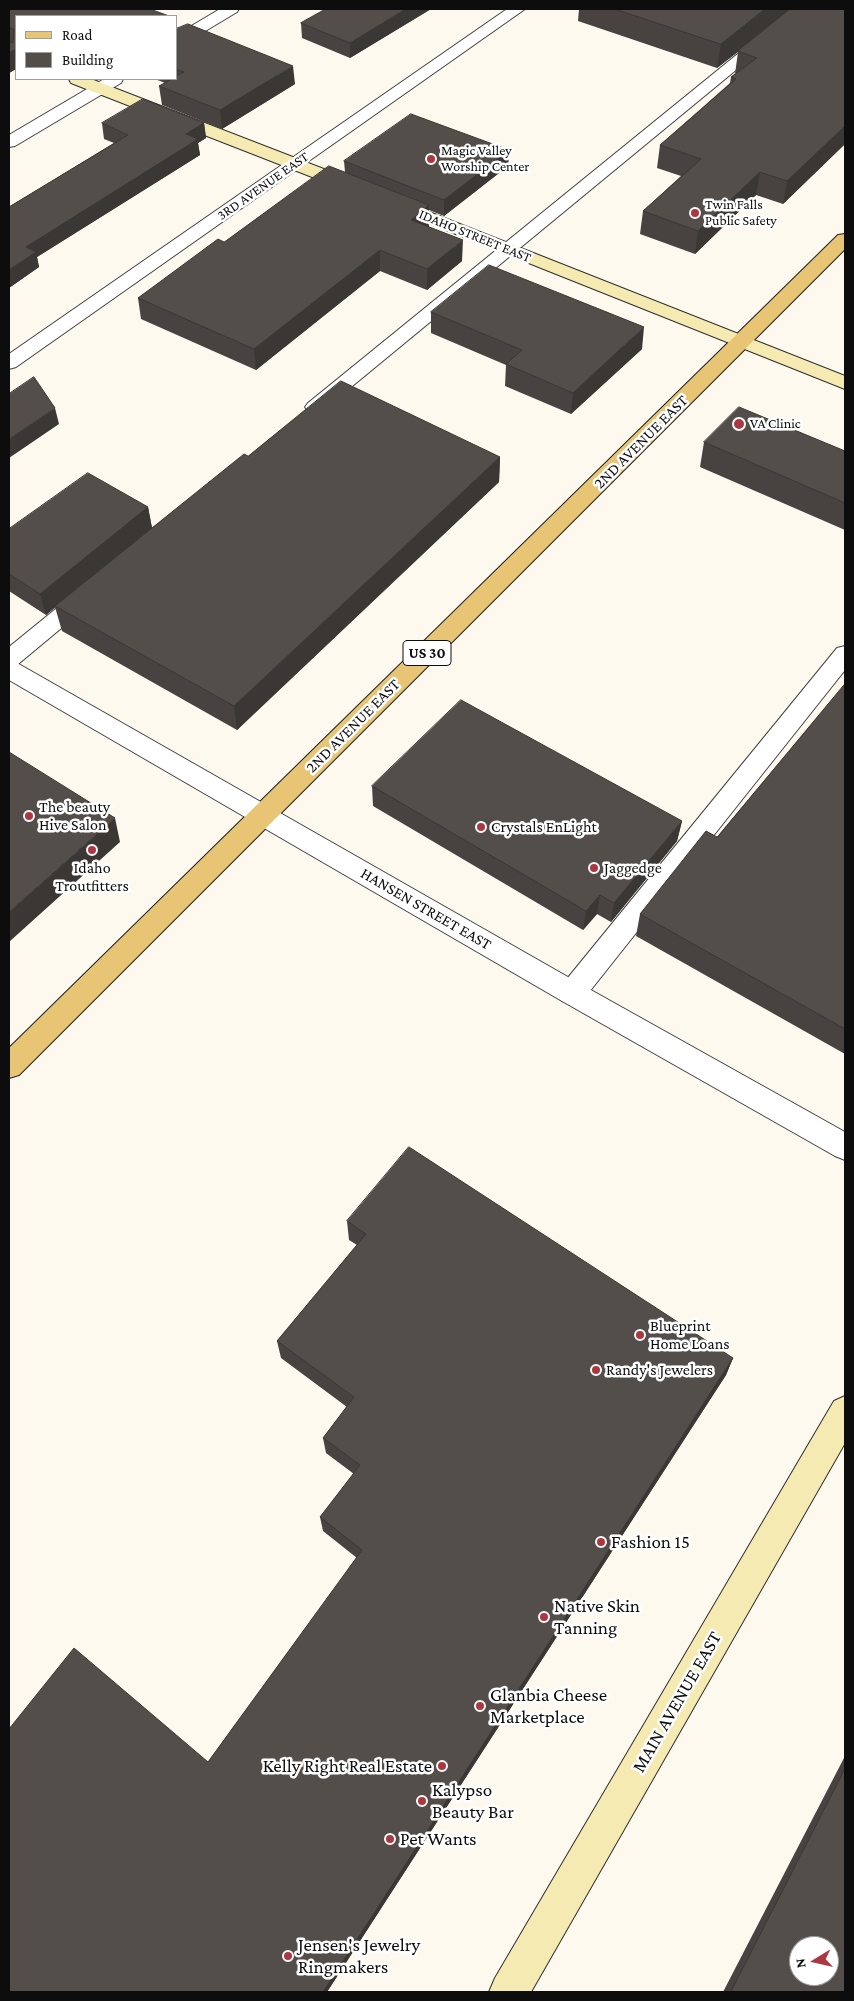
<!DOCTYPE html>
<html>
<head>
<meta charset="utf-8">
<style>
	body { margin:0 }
	#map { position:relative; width:854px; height:2001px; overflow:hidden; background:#fdf9ef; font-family:"Crimson Pro",serif }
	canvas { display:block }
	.frame { position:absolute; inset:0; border:10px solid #0d0d0d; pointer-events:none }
	.legend { position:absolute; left:15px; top:15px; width:162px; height:65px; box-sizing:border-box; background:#fff; border:1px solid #9e9e9e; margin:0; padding:6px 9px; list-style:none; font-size:15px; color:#0d0d0d }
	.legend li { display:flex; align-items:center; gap:10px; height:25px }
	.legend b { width:25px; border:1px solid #9e9e9e }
	.north { position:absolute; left:789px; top:1936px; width:50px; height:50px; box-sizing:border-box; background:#fff; border:1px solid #9e9e9e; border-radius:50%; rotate:261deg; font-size:14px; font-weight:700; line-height:20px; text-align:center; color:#0d0d0d }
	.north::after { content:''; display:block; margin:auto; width:18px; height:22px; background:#ab3742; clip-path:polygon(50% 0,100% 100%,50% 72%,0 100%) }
</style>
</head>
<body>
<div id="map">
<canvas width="854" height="2001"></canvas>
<div class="frame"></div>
<ul class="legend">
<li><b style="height:6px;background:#e7c575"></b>Road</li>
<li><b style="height:14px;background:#544e4b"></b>Building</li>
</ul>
<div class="north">N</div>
</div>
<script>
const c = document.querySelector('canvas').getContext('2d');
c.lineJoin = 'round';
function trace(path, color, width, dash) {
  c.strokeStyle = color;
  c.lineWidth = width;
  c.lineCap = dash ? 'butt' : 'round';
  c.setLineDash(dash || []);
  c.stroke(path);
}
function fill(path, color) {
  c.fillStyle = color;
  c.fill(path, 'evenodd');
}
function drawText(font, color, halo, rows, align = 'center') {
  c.font = font + ' "Crimson Pro",serif';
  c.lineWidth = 5;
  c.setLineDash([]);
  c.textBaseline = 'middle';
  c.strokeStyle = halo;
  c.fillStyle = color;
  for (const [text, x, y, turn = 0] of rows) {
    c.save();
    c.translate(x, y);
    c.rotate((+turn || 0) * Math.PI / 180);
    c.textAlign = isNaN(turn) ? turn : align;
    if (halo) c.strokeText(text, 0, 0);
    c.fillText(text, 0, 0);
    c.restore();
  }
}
const lane = new Path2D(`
	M 220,9 L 239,9 L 237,12 L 182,45 L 176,47 L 176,35 Z
	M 793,9 L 810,9 L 322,411 L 315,413 L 308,411 L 305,407 L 308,403 Z
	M 104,79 L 123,79 L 121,83 L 15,146 L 9,147 L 9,135 Z
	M 87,587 L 95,590 L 98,595 L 95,600 L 17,665 L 9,667 L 9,647 L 79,590 Z
	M 845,646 L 845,670 L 582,1001 L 572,1004 L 562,1001 L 558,993 L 562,985 L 837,648 Z`);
const street = new Path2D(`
	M 507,9 L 525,9 L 16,367 L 9,369 L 9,354 Z
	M 9,661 L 17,663 L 582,985 L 845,1132 L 845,1160 L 835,1156 L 562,1001 L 9,680 Z`);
const secondary = new Path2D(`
	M 69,79 L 91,79 L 360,183 L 363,187 L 360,191 L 354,192 L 348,191 L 71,83 Z
	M 394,198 L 845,376 L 845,389 L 388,207 L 385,203 L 388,199 Z
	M 845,1396 L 845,1443 L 531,1992 L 489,1992 L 495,1978 L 834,1401 Z`);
const primary = new Path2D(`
	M 845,234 L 845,249 L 19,1075 L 9,1078 L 9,1048 L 838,235 Z`);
const wall = new Path2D(`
	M 9,9 L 16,16 L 16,69 L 9,73 Z
	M 326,9 L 431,9 L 350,58 L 302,38 L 301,23 Z
	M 579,9 L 845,9 L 845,144 L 783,204 L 756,195 L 695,254 L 640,234 L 643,211 L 681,176 L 657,168 L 660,145 L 730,83 L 731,77 L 735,74 L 738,52 L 717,68 L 578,21 Z
	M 176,29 L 295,84 L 222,129 L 162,105 L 159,86 L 165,83 L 155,79 L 176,79 Z
	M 102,123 L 204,123 L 206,138 L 198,143 L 200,155 L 37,257 L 39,267 L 9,288 L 9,207 L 114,143 L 104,139 Z
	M 509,150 L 508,166 L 444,216 L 429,210 L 429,227 L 462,261 L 427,290 L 380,271 L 256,370 L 141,319 L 138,298 L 224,242 L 345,172 L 344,161 Z
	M 431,312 L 642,349 L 571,414 L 505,386 L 506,365 L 431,333 Z
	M 704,442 L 845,451 L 845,530 L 700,467 Z
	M 248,456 L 500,457 L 499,482 L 237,730 L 62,631 L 55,607 L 46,615 L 9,591 L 9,529 L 148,507 L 152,528 Z
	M 845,684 L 845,1054 L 636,936 L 640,914 L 717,837 Z
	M 372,786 L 682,821 L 677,841 L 611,922 L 597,914 L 583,930 L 373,806 Z
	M 347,1221 L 733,1358 L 726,1375 L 327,1992 L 9,1992 L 208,1762 L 357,1558 L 323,1531 L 320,1517 L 354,1474 L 326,1453 L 323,1438 L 347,1407 L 281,1358 L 277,1341 L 357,1245 L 349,1240 Z
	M 845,1756 L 845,1992 L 723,1992 Z`);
const shadedWall = new Path2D(`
	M 406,9 L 431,9 L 350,58 L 350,43 Z
	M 765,9 L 791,9 L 717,68 L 721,44 Z
	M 16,49 L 16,69 L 9,73 L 9,53 Z
	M 293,66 L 295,84 L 222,129 L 220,110 Z
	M 204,123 L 206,138 L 198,143 L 200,155 L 37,257 L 39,267 L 9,288 L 9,270 L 26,247 L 186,134 Z
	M 845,126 L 845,144 L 783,204 L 787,181 Z
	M 509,150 L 508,166 L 444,216 L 444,200 Z
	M 760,172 L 756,195 L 695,254 L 698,231 Z
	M 429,205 L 429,227 L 411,220 Z
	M 463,240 L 462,261 L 427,290 L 427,269 Z
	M 380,250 L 380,271 L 256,370 L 254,349 Z
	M 644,327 L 642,349 L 571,414 L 573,393 Z
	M 55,408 L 59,424 L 9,458 L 9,439 Z
	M 500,457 L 499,482 L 237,730 L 234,706 Z
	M 148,507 L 152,528 L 46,615 L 40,594 Z
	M 115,818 L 120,842 L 9,942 L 9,912 Z
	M 682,821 L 677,841 L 611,922 L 614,903 Z
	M 600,895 L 597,914 L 583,930 L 586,911 Z
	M 733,1358 L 726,1375 L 327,1992 L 323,1992 Z`);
const building = new Path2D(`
	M 9,9 L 150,9 L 169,16 L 16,16 L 16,49 L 9,53 L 9,42 L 13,43 L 14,29 L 9,28 Z
	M 326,9 L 406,9 L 350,43 L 301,23 Z
	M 615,9 L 765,9 L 721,44 Z
	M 790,9 L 845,9 L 845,126 L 787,181 L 760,172 L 698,231 L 643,211 L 701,159 L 660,145 L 736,79 L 731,77 L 757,58 L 738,51 Z
	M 188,24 L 293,66 L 220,110 L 159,86 L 172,79 L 176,79 L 176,76 L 184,72 L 176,69 L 176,29 Z
	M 143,99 L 204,123 L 186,134 L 198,139 L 26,247 L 36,252 L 9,270 L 9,207 L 128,135 L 102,123 Z
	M 411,114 L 509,150 L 444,200 L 344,161 Z
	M 329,166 L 429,205 L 411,220 L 463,240 L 427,269 L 380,250 L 254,349 L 138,298 L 218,239 L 224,242 Z
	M 489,265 L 644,327 L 573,393 L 506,364 L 522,350 L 431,312 Z
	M 34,377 L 55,408 L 9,439 L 9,394 Z
	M 341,381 L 500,457 L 234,706 L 55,606 L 244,454 L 248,456 Z
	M 739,407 L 845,451 L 845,503 L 704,442 Z
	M 88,473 L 148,507 L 40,594 L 9,574 L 9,529 Z
	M 845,684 L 845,1029 L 640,914 L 706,831 L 717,837 Z
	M 461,700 L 682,821 L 614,903 L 600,895 L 586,911 L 372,786 Z
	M 9,752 L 115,818 L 9,912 Z
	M 409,1147 L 733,1358 L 323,1992 L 9,1992 L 9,1729 L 74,1648 L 208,1762 L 362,1550 L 320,1517 L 360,1465 L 323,1438 L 354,1397 L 277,1341 L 366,1234 L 347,1221 Z
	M 845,1769 L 845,1992 L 731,1992 ZM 799,1946 L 829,1946 L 829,1976 L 799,1976 Z`);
const markers = [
	[431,159,5,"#ab3742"],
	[695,213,5,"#ab3742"],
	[739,424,6,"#ab3742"],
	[29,816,5,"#ab3742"],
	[481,827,5,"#ab3742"],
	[92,850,5,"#ab3742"],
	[594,868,5,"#ab3742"],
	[640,1335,5,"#ab3742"],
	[596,1370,5,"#ab3742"],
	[601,1542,5,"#ab3742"],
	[544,1617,5,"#ab3742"],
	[480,1706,5,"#ab3742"],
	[442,1766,5,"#ab3742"],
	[422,1801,5,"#ab3742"],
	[390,1839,5,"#ab3742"],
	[288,1956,5,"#ab3742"]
];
const farPoinames = [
	["Magic Valley",441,151],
	["Worship Center",441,167],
	["Twin Falls",705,205],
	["Public Safety",705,221],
	["VA Clinic",750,424]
];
const farStreetnames = [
	["3RD AVENUE EAST",263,186,-35],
	["IDAHO STREET EAST",475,236,22]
];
const shields = [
	[427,653,48]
];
const shieldNames = [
	["US 30",427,653]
];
const streetNames = [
	["2ND AVENUE EAST",641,442,-45],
	["2ND AVENUE EAST",353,726,-45],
	["HANSEN STREET EAST",426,909,30]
];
const poiNames = [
	["The beauty",39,807],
	["Hive Salon",39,825],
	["Crystals EnLight",491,827],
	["Idaho",92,868,"center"],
	["Troutfitters",92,886,"center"],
	["Jaggedge",604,868],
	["Blueprint",650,1326],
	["Home Loans",650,1344],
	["Randy's Jewelers",606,1370]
];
const nearPoinames = [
	["Fashion 15",611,1542],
	["Native Skin",554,1606],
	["Tanning",554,1628],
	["Glanbia Cheese",490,1695],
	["Marketplace",490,1717],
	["Kelly Right Real Estate",432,1766,"right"],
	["Kalypso",432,1790],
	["Beauty Bar",432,1812],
	["Pet Wants",400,1839],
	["Jensen's Jewelry",298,1945],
	["Ringmakers",298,1967]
];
const nearStreetnames = [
	["MAIN AVENUE EAST",677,1702,-60]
];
trace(lane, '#404040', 2);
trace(street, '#404040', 2);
trace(secondary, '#2f2f2f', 2);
trace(primary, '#1e1e1e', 2);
fill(lane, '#fff');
fill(street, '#fff');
fill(secondary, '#f4eab2');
fill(primary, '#e7c575');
fill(wall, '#484340');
fill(shadedWall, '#3b3734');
fill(building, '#544e4b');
trace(building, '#3b3734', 1);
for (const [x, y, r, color] of markers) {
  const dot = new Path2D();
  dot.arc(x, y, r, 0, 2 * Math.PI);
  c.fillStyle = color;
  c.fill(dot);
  trace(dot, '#fff', 2);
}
drawText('14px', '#0d0d0d', '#fff', farPoinames, 'left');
drawText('14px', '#0d0d0d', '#fff', farStreetnames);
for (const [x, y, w] of shields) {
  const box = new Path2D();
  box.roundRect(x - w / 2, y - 12.5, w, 25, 4);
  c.fillStyle = '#fff';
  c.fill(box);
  trace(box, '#0d0d0d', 1);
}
drawText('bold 15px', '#0d0d0d', null, shieldNames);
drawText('16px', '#0d0d0d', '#fff', streetNames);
drawText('16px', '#0d0d0d', '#fff', poiNames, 'left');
drawText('19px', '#0d0d0d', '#fff', nearPoinames, 'left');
drawText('19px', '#0d0d0d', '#fff', nearStreetnames);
</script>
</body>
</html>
